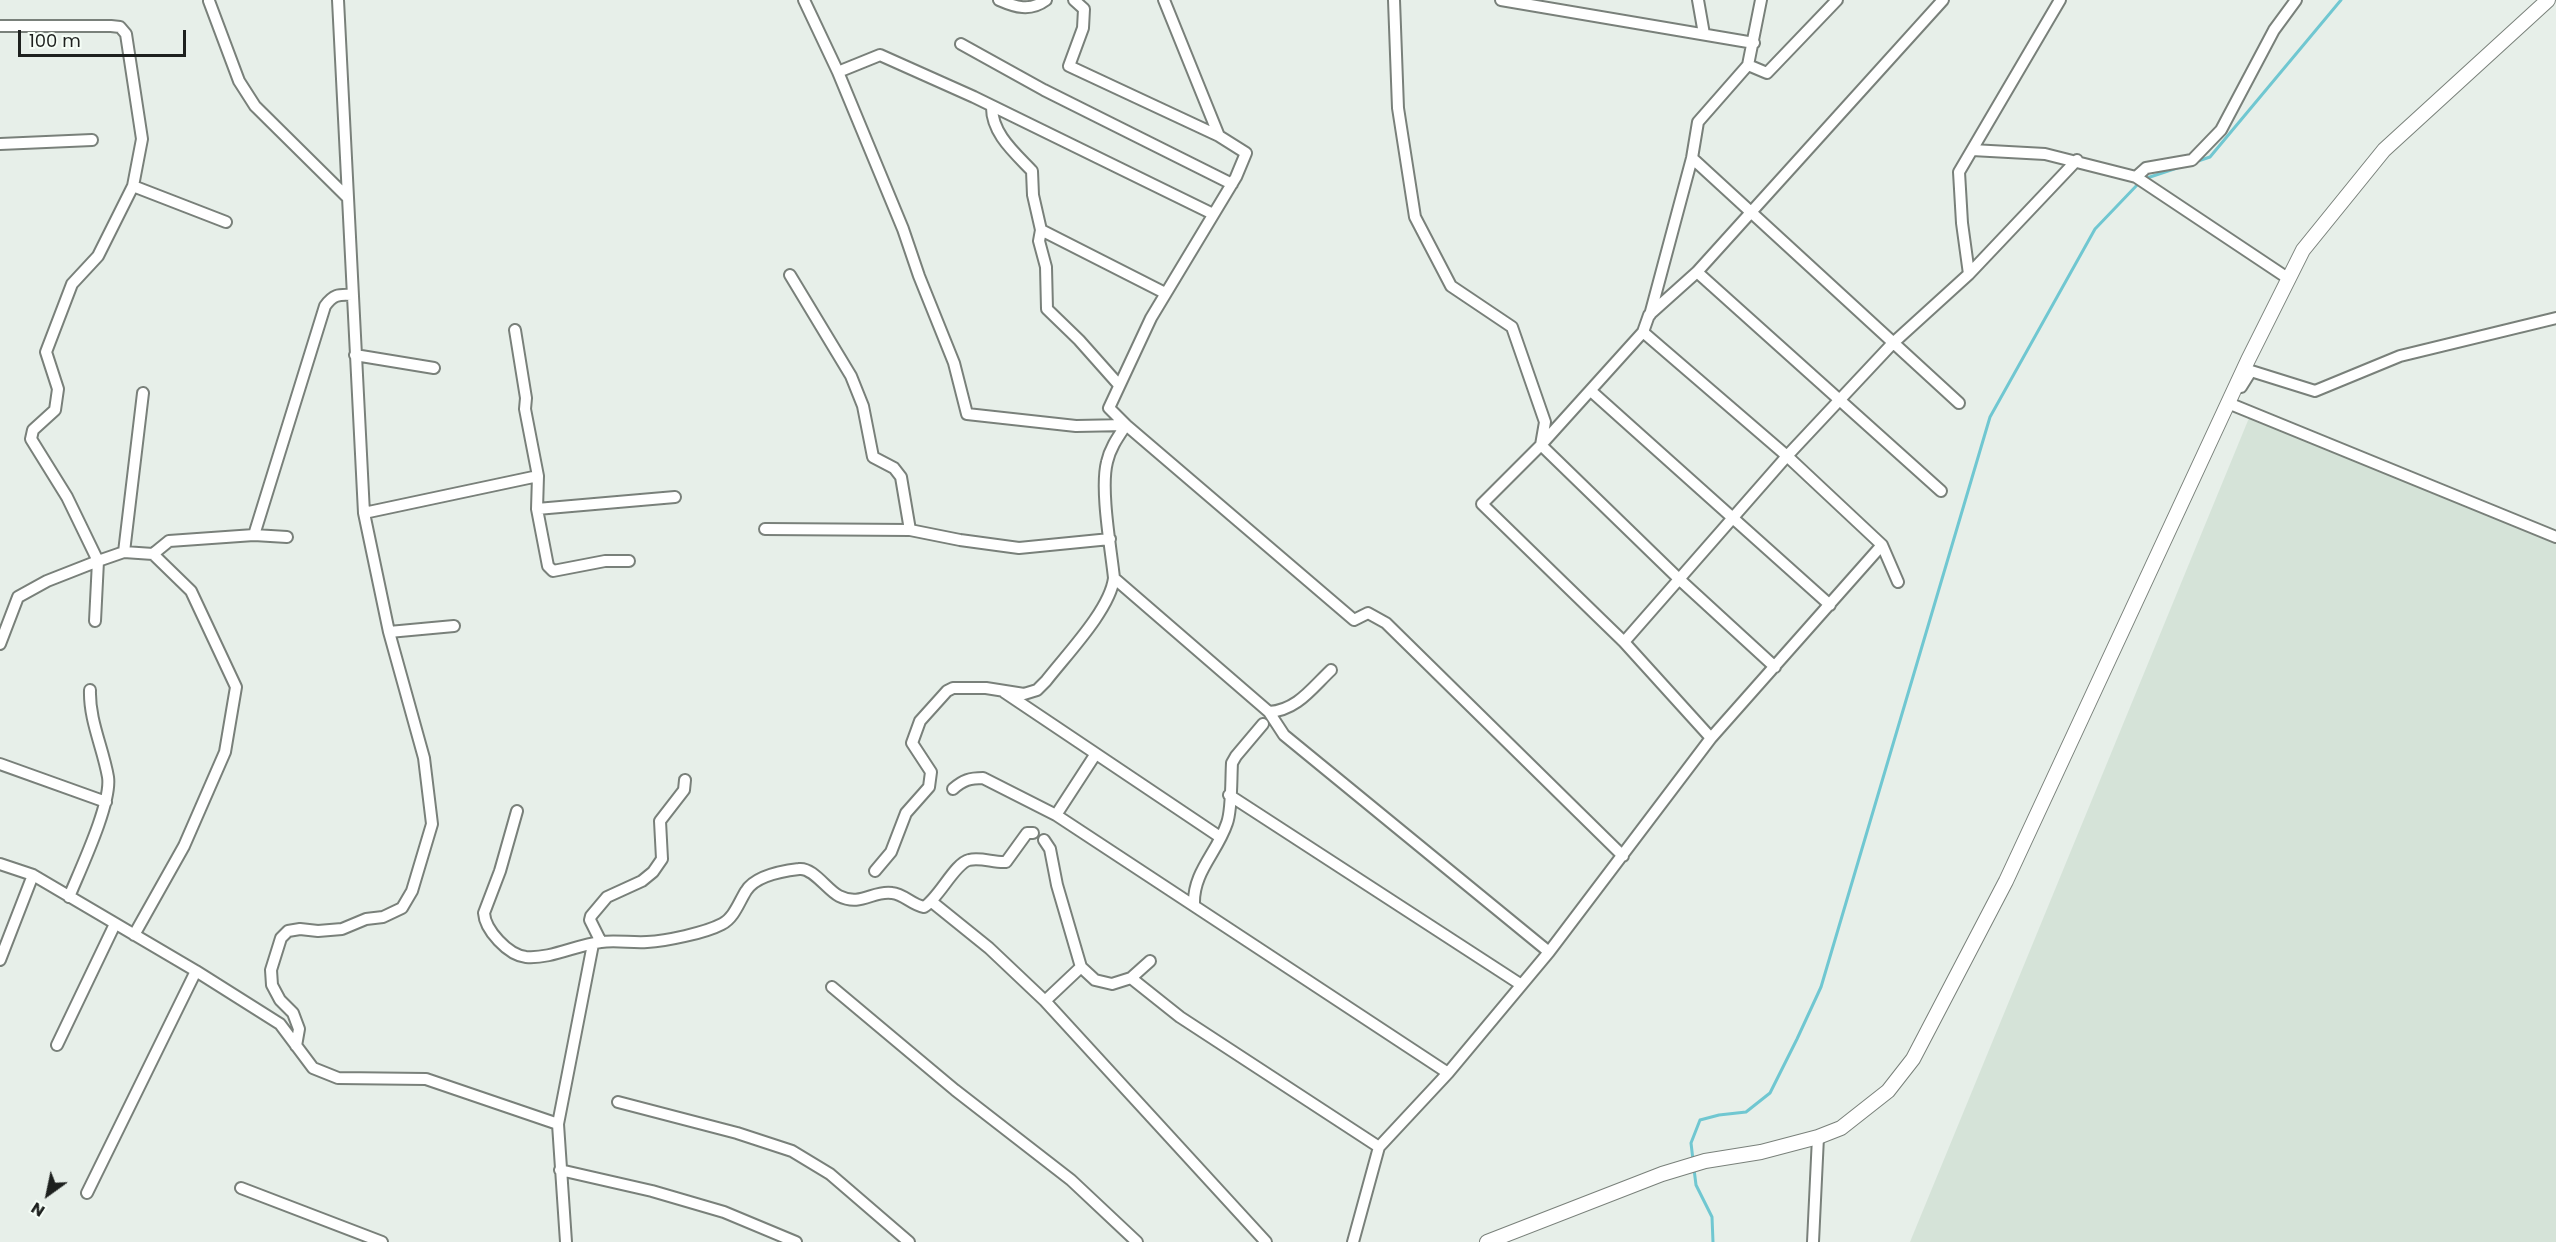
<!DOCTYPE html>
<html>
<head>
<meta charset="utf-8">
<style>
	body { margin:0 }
	#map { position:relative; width:2556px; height:1242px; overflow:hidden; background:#e7efe9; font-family:Poppins,sans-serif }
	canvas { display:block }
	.north { position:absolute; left:18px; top:1164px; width:60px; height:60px; -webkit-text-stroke:4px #f5fdf6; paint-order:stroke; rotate:213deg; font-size:16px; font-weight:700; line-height:24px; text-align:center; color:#1d201e }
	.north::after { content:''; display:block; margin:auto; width:21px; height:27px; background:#1d201e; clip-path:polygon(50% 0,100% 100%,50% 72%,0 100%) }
	.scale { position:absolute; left:18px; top:30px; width:168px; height:27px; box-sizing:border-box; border:3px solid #1d201e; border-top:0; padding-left:8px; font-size:18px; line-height:21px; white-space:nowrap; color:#1d201e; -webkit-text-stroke:4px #f5fdf6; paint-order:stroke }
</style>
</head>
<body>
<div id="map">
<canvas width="2556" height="1242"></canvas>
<div class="north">N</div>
<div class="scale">100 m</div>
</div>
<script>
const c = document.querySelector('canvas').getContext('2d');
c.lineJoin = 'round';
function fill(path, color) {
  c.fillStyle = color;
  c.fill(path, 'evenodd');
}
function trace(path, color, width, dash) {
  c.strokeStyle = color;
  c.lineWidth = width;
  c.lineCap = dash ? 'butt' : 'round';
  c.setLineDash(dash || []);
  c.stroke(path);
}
const built = new Path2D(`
	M 2249,418 L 2556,540 L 2556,1242 L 1910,1242 Z`);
const stream = new Path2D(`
	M 2195,162 L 2210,157 L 2341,0
	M 2144,179 L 2180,167
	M 1693,1160 L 1691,1143 L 1700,1120 L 1719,1115 L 1746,1112 L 1770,1093 L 1797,1039 L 1821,987 L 1990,417 L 2095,229 L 2139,183
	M 1694,1169 L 1696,1185 L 1712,1217 L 1713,1242`);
const street = new Path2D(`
	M 804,0 L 838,72 L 903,229 L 919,276 L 954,363 L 967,414 L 1076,426 L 1126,425
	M 999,0 C 1015,7 1030,12 1046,0
	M 1074,0 L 1084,9 L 1083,28 L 1069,66 L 1219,136
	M 1164,0 L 1219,136 L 1246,153 L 1236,177 L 1151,318 L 1109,408 L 1126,425 L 1354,620 L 1368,613 L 1386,623 L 1623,856
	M 1394,0 L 1398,108 L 1415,217 L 1451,286 L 1512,327 L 1545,422 L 1541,445 L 1679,579 L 1775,667
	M 1501,0 L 1754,43
	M 1698,0 L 1704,34
	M 209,1 L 239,81 L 255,106 L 347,197
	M 0,26 L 111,26 L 120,27 L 126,34 L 142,139 L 133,186 L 98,256 L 72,284 L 46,352 L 58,389 L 55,410 L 33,430 L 31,439 L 67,497 L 98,561 L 95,621
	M 961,44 L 1044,90 L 1232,184
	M 1748,65 L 1761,0
	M 838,72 L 880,55 L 974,97 L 1213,214
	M 992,106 C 991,133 1015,153 1032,171 L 1033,195 L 1041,230 L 1039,241 L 1046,267 L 1047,309 L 1079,340 L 1119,385
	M 0,144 L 92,140
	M 1972,150 L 2045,154 L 2136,177 L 2289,279
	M 1692,158 L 1959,403
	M 2136,177 L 2146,168 L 2192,160 L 2221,130 L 2274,30 L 2296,0
	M 133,186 L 226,222
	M 1041,230 L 1165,293
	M 1697,272 L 1941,491
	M 1969,274 L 1962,223 L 1959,172 L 2060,0
	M 790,275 L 851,376 L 863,406 L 873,457 L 894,468 L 901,477 L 910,530
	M 1650,315 L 1692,158 L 1698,122 L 1748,65 L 1767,73 L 1837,0
	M 515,330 L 526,398 L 525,409 L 538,476 L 537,509 L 548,566 L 553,571 L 605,561 L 629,561
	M 1643,332 L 1787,456 L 1882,545 L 1898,582
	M 355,355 L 434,368
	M 2241,387 L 2251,371 L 2315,391 L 2400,356 L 2556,318
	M 1591,391 L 1830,605
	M 2228,403 L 2556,537
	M 537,509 L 675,497
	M 364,513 L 538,476
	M 765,529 L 910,530 L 960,540 L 1019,548 L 1110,539
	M 254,535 L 325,306 C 333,295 338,294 352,295
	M 124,552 L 143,393
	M 153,554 L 169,541 L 254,535 L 287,537
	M 1114,578 L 1269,712 L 1284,735 L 1549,952
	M 389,632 L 454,626
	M 1624,642 L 1787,456 L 1892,344 L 1969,274 L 2077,160
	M 0,644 L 18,597 L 47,581 L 98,561 L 124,552 L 153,554 L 191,591 L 236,687 L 225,752 L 184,846 L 134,935
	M 1004,692 L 1220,837
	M 1269,712 C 1297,710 1311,689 1331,670
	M 1711,738 L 1624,642 L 1482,504 L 1541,445 L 1643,332 L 1649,315 L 1697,272 L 1943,0
	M 0,764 L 106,802
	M 953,789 C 963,780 970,778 983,778 L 1056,815 L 1448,1073
	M 1229,795 L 1520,984
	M 517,811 L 500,871 L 484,913 C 485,930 508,955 526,957 C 551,959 576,945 601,942 C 616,940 632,943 647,942 C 666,941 705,933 722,924 C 734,918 739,902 746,891 C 755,876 782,871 799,869 C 813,867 827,890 839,896 C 861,907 873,890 892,893 C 904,894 912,905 924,907 C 939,898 955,863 969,860 C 981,857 994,863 1006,862 L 1027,833 L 1033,833
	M 1056,815 L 1095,755
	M 1044,840 L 1050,849 L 1057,885 L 1081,967 L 1095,980 L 1112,984 L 1131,978 L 1150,961
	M 0,864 L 33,875 L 196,971 L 280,1024 L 313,1068 L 338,1078 L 426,1079 L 558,1124 L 566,1242
	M 875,871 L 891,852 L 906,813 L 929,787 L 931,772 L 912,743 L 920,721 L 947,691 L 953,688 L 986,688 L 1024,694 L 1037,690 L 1046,681 C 1066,655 1110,610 1114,578 C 1111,549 1100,489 1107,462 C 1110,448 1118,437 1126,425
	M 69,897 C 80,870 112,803 108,777 C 103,748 89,720 90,690
	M 932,902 L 989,948 L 1045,1001 L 1266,1242
	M 1194,904 C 1193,872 1217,853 1227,823 C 1232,810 1231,779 1232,763 L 1236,756 L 1263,724
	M 601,942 L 590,920 L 591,916 L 607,897 L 642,881 L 653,872 L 662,859 L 660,821 L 684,790 L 685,780
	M 0,960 L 33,875
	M 1131,978 L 1180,1017 L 1379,1147
	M 832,987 L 955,1090 L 1071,1180 L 1137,1242
	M 1045,1001 L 1081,967
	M 57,1045 L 115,924
	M 296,1046 L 299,1029 L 293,1013 L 280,1000 L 272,985 L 271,970 L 281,938 L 288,931 L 300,929 L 318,931 L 342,929 L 366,919 L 383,917 L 402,908 L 412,891 L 432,824 L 424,758 L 389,632 L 364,513 L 338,0
	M 618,1102 L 737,1133 L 792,1151 L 830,1174 L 909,1242
	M 558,1124 L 593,944
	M 560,1170 L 652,1191 L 724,1212 L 796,1242
	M 241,1188 L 382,1242
	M 87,1193 L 196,971
	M 1353,1242 L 1379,1147 L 1448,1073 L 1549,952 L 1711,738 L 1882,545
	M 1813,1242 L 1818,1137`);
const secondary = new Path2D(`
	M 1487,1242 L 1662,1174 L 1705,1161 L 1761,1152 L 1818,1137 L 1841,1128 L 1888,1091 L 1913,1059 L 2006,881 L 2248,360 L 2303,250 L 2384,150 L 2548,0`);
fill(built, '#d5e3d8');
trace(stream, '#70c7d1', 3);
trace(street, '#79807a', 14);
trace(secondary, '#79807a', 16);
trace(street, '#fff', 10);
trace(secondary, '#fff', 14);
</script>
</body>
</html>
